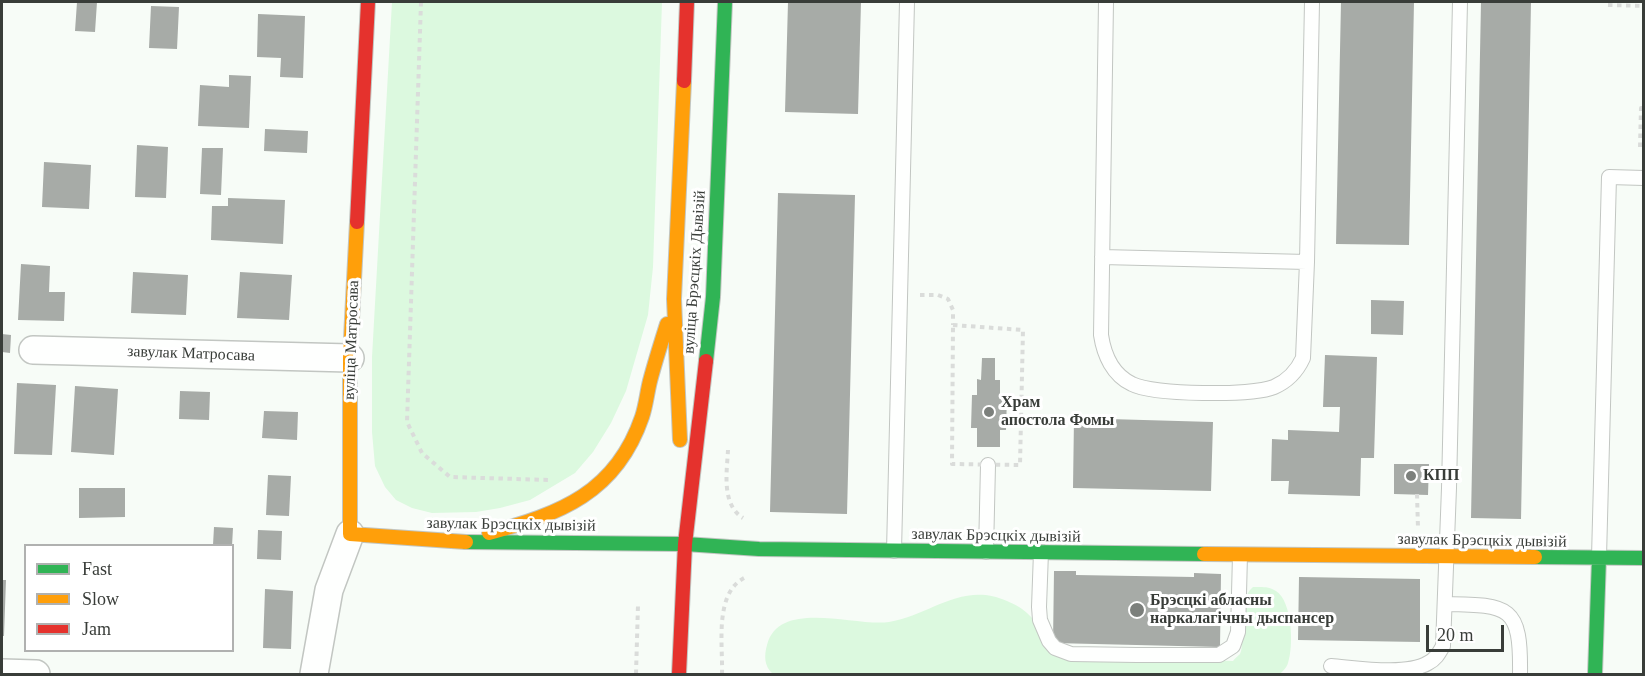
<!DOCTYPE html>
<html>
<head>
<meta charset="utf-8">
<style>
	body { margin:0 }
	#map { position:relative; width:1645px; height:676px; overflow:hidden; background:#f7fcf7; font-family:"Times New Roman",serif }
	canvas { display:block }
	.frame { position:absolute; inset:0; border:3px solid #393d39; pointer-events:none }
	.legend { position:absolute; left:24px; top:544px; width:210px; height:108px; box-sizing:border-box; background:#fff; border:2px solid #b0b1b0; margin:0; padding:8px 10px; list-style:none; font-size:18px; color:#393d39 }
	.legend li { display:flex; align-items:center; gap:12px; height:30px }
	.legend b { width:30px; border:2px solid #b0b1b0 }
	.scale { position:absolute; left:1426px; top:625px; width:78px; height:27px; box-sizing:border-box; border:3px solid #393d39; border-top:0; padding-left:8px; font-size:18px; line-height:21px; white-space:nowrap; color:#393d39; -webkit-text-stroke:4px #fff; paint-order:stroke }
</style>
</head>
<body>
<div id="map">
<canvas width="1645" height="676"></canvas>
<div class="frame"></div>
<ul class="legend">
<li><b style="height:8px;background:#30b455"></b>Fast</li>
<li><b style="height:8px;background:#ff9f0a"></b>Slow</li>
<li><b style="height:8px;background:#e5322d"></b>Jam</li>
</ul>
<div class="scale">20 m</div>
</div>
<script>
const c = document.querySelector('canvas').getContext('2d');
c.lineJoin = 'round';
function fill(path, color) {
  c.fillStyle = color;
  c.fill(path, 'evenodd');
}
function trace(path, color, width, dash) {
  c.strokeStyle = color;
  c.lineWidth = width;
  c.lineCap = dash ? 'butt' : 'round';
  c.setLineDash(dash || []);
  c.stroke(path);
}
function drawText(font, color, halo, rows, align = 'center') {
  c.font = font + ' "Times New Roman",serif';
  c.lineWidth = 6;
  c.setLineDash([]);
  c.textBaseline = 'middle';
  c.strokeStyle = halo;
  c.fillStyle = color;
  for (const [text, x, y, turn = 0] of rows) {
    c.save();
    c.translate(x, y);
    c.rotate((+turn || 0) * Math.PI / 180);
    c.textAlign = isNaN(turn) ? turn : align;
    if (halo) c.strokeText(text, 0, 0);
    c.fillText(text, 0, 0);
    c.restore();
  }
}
const green = new Path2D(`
	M 392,2 L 662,2 L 653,267 L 648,315 L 626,391 L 611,423 L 593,452 L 575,473 L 530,500 L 500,508 L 476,512 L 432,513 L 412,508 L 396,500 L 385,487 L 375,466 L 372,432 L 372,357 Z
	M 1253,587 C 1261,587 1269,586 1276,591 C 1292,601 1294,645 1288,663 C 1287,667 1283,671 1280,674 L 773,674 C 764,666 764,656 767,645 C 779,598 856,627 889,622 C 931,615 962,581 1007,601 C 1014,604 1022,608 1027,613 C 1037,622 1044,631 1042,644 L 1055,655 L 1233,661 C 1235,658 1238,656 1240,654 C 1244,645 1240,637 1240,629 C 1241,616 1243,595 1253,587 Z`);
const building = new Path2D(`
	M 77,2 L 97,2 L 95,32 L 75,31 Z
	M 788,2 L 861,2 L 858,114 L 785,112 Z
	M 1341,2 L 1414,2 L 1409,245 L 1336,244 Z
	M 1481,2 L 1531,2 L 1521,519 L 1471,518 Z
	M 151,6 L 179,7 L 177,49 L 149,48 Z
	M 258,14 L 305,16 L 303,78 L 280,77 L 281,58 L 257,57 Z
	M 229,75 L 251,76 L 249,128 L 198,126 L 200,85 L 229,87 Z
	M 265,129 L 308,131 L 307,153 L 264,151 Z
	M 137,145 L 168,147 L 166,198 L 135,197 Z
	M 202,148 L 223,148 L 221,195 L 200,194 Z
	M 44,162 L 91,165 L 89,209 L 42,207 Z
	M 778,193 L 855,195 L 847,514 L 770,512 Z
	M 228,198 L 285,200 L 283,244 L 211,240 L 212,206 L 228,206 Z
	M 21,264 L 50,266 L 49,292 L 65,292 L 64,321 L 18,320 Z
	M 133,272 L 188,275 L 186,315 L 131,313 Z
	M 240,272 L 292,275 L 289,320 L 237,318 Z
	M 1371,300 L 1404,301 L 1403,335 L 1371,334 Z
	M 2,334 L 11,335 L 10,353 L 2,352 Z
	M 1325,355 L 1377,357 L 1374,458 L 1361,458 L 1360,496 L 1288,494 L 1289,481 L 1271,481 L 1272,439 L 1288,440 L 1288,430 L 1339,432 L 1340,407 L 1323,407 Z
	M 982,358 L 995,358 L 995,380 L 1000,380 L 1000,396 L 1007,396 L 1006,430 L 1000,430 L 1000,447 L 977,447 L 977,428 L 971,428 L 972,395 L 977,395 L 977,379 L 981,380 Z
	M 17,383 L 56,385 L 52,455 L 14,454 Z
	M 75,386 L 118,389 L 114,455 L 71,452 Z
	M 180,391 L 210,392 L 209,420 L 179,419 Z
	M 264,411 L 298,412 L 297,440 L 262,438 Z
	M 1074,418 L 1213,422 L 1211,491 L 1073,488 Z
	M 1394,464 L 1429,464 L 1428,495 L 1394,494 Z
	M 268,475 L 291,476 L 289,516 L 266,515 Z
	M 79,488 L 125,488 L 125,517 L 79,518 Z
	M 214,527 L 233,528 L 232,546 L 213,545 Z
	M 258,530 L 282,531 L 281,560 L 257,559 Z
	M 1054,571 L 1076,571 L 1076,575 L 1194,577 L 1194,573 L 1221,574 L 1220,647 L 1053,643 Z
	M 1299,577 L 1420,579 L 1420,642 L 1298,640 Z
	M 2,580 L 6,580 L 4,636 L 2,636 Z
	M 265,589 L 293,591 L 291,649 L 263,648 Z`);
const path = new Path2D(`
	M 421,2 L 407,422 L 422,453 L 450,477 L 550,480
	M 1608,5 L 1644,6
	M 1640,147 L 1641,108 L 1644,108
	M 920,295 L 938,295 L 948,299 L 953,310 L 953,325
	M 953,325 L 1023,330 L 1020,465 L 952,464 Z
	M 728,450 C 727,472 721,504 743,518
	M 1417,494 L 1418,528
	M 636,674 L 638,605
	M 722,674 C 723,645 714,594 744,578`);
const lane = new Path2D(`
	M 1106,2 L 1101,335 C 1104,355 1113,375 1132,384 C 1153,395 1252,396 1274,387 C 1288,381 1297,371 1303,358 L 1307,262 L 1312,2
	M 1102,257 L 1307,262
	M 894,551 L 907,2
	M 986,552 L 988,465
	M 1041,552 L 1039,607 L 1040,620 L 1049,641 L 1055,648 L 1071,654 L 1137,655 L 1219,655 L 1233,646 L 1238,632 L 1240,555
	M 1599,557 L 1609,177 L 1644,178
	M 1446,604 C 1510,605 1521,606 1520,674
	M 1331,666 C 1357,668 1406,676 1428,663 C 1436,659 1439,653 1443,646 L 1449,488 L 1460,2`);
const street = new Path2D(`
	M 33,350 L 350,358
	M 2,673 L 36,674
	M 314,674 L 329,590 L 350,534`);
const fast = new Path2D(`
	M 706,361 L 713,297 L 725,2
	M 466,542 L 685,544
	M 685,544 L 759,549 L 1204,554
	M 1535,557 L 1644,558
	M 1595,674 L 1599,558`);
const slow = new Path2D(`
	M 357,222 L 350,358 L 350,534 L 466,542
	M 680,440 L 674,299 L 684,81
	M 489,533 C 560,514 616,493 642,417 C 646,405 647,393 650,381 C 655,362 661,343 667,324
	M 1204,554 L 1535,557`);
const jam = new Path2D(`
	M 684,81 L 687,2
	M 357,222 L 368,2
	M 679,674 L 685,544 L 706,361`);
const markers = [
	[989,412,6,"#7c807c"],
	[1411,476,6,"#7c807c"],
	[1137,610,8,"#7c807c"]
];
const streetNames = [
	["вуліца Брэсцкіх Дывізій",695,272,-86],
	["вуліца Матросава",352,340,-88],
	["завулак Матросава",191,354,2],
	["завулак Брэсцкіх дывізій",511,525,1],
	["завулак Брэсцкіх дывізій",996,536,1],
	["завулак Брэсцкіх дывізій",1482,541,1]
];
const poiNames = [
	["Храм",1001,403],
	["апостола Фомы",1001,421],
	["КПП",1423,476],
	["Брэсцкі абласны",1150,601],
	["наркалагічны дыспансер",1150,619]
];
fill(green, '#dcf9df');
fill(building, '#a7aba7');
trace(lane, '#c2c6c2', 16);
trace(street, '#c2c6c2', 30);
trace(fast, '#c2c6c2', 16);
trace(slow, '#c2c6c2', 16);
trace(jam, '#c2c6c2', 16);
trace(path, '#dadcda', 4, [4.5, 4.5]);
trace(lane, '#fefffe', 14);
trace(street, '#fefffe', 27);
trace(fast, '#30b455', 14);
trace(slow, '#ff9f0a', 14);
trace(jam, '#e5322d', 14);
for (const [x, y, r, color] of markers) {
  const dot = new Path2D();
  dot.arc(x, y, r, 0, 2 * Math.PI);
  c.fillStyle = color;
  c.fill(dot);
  trace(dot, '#fff', 2);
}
drawText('16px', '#393d39', '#fff', streetNames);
drawText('bold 16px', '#393d39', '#fff', poiNames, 'left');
</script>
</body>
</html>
